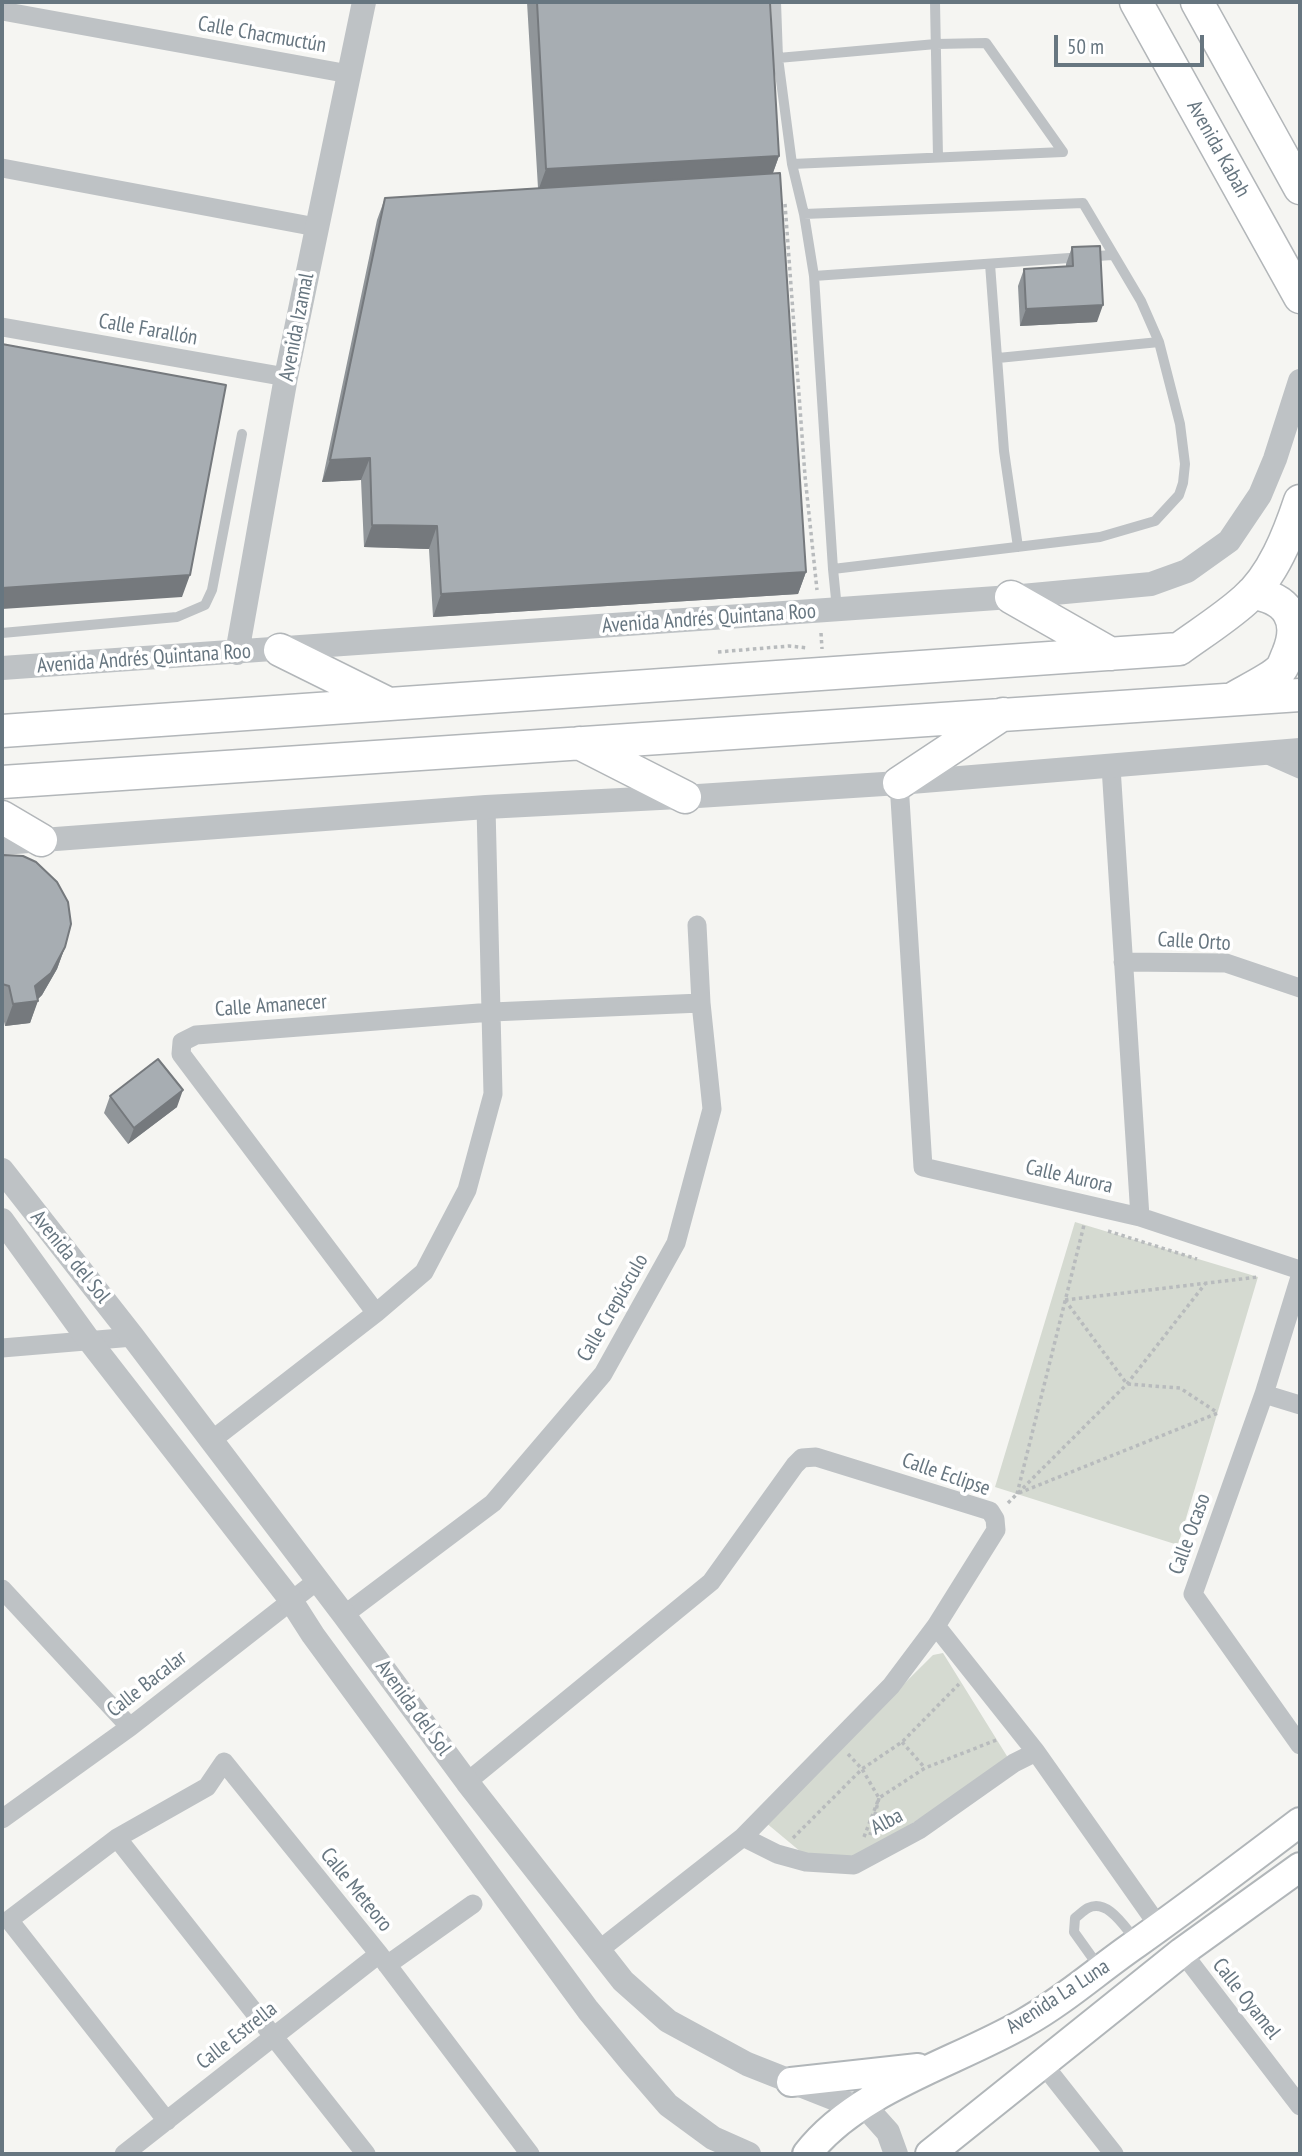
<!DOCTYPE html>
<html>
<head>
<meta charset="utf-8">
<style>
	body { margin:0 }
	#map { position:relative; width:1302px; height:2156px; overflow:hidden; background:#f5f5f2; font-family:"PT Sans Narrow",sans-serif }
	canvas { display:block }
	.frame { position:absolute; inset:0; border:4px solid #677680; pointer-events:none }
	.scale { position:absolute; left:1054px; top:35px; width:150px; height:32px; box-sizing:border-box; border:4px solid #677680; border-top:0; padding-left:9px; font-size:21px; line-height:24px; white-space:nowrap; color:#677680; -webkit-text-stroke:5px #fff; paint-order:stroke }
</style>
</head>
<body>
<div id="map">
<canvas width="1302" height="2156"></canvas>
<div class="frame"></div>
<div class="scale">50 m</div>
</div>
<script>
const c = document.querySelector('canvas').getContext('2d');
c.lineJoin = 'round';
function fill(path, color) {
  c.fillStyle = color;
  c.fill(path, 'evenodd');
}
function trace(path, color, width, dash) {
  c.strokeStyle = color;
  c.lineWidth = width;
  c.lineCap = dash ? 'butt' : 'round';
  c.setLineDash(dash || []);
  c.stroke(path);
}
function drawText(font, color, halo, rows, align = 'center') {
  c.font = font + ' "PT Sans Narrow",sans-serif';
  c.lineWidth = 7;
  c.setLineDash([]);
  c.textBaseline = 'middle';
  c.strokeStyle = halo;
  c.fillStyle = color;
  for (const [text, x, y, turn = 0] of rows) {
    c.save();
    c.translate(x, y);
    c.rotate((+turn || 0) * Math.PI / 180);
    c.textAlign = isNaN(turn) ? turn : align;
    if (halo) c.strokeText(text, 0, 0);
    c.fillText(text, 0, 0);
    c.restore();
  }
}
const green = new Path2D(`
	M 1075,1222 L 1258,1277 L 1178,1545 L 995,1487 Z
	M 943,1653 L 1010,1761 L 853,1861 L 807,1857 L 765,1822 L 933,1655 Z`);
const path = new Path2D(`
	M 785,204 L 805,476 L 817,590
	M 821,633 L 822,649
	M 718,652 L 789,646 L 808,648
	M 1108,1231 L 1197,1259
	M 1065,1300 L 1258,1277
	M 1065,1300 L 1127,1384 L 1180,1388 L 1218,1413
	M 1019,1493 L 1218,1413
	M 1017,1494 L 1084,1225
	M 1008,1503 L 1127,1384 L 1205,1284
	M 902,1742 L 925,1768
	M 848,1754 L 862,1769 L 879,1798 L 925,1768 L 999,1739
	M 864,1837 L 879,1798 L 870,1835
	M 793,1838 L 862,1769 L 902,1742 L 959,1684`);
const service = new Path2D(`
	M 776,2 L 778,58 L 792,164 L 1063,152 L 986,43 L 936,44 L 778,58
	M 935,2 L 938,157
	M 792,164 L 804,214
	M 1083,203 L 1141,301 L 1159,342 L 1180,424 L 1185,464 L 1183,483 L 1179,495 L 1155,521 L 1100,537 L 833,569 L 814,276 L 804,214 Z
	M 990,264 L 1004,451 L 1018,547
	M 814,276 L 1112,255
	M 998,358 L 1159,342
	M 833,569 L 837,609
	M 2,633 L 177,617 L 205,605 L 212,590 L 242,434
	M 1099,1967 L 1074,1932 L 1075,1918 C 1079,1915 1084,1910 1088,1908 C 1108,1898 1125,1928 1136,1940`);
const minor = new Path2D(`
	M 2,11 L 349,74
	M 2,168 L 316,227
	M 2,327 L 286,377
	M 1266,754 L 1300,769
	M 1111,767 L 1140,1217
	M 899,783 L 923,1167 L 1140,1217 L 1300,1270
	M 1123,962 L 1226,963 L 1300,988
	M 376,1313 L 181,1054 L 182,1042 L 196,1035 L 492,1012 L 701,1003
	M 2,1348 L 133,1337
	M 1264,1394 L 1300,1277
	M 1300,1405 L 1264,1394 L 1193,1594 L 1300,1745
	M 212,1440 L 376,1313 L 424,1272 L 467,1190 L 493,1094 L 486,807
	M 2,1589 L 130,1727
	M 344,1615 L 493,1503 L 603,1374 L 676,1243 L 712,1109 L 701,1003 L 697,925
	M 936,1626 L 1036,1752 L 1160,1928
	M 467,1782 L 711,1582 L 795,1465 L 802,1458 L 816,1457 L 990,1511 L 995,1519 L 996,1530 L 936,1626 L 891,1686 L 743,1837 L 599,1950
	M 2,1819 L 130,1727 L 318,1580
	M 743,1837 L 777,1854 L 806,1862 L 854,1865 L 919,1830 L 1014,1763 L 1036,1752
	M 117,1838 L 366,2154
	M 1182,1952 L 1300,2106
	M 387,1965 L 473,1904
	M 1043,2064 L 1114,2154
	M 167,2121 L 9,1920 L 117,1838 L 207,1787 L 224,1762 L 379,1954 L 530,2154
	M 124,2154 L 379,1954`);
const tertiary = new Path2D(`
	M 237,653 L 286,377 L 364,2
	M 2,668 L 1011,597 L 1151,584 L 1187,571 L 1229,541 L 1260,495 L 1275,459 L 1300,381
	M 2,843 L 486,807 L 698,796 L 899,783 L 1300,750
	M 2,1170 L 133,1337 L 344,1615 L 467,1782 L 623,1981 L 668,2021 L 747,2064 L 871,2113 L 888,2132 L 896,2154
	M 2,1220 L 88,1339 L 290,1599 L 313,1635 L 588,2010 L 631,2062 L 668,2105 L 713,2138 L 749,2154`);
const secondary = new Path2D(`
	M 791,2082 L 918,2068
	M 807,2154 C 857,2089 955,2063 1024,2023 C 1065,2000 1099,1969 1137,1943 C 1192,1904 1246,1863 1300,1822
	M 930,2154 L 1182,1952 L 1300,1867`);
const primary = new Path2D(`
	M 1136,2 L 1300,297
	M 1197,2 L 1300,188
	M 1011,597 L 1111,654
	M 280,650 L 389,704
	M 1234,698 C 1246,691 1273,678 1281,669 C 1284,665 1286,658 1288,654 C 1302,620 1288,598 1252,593
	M 2,731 L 1179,649 C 1201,633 1225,618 1245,600 C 1273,576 1289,534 1300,501
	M 579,743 L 685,797
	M 2,782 L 1300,695
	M 899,783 L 1003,714
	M 2,817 L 41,840`);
const wall = new Path2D(`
	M 527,2 L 770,2 L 779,156 L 773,173 L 806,572 L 798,594 L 433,617 L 429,549 L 364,547 L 361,480 L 322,482 L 377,220 L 385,198 L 538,188 Z
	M 1072,247 L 1097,322 L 1020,326 L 1018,286 L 1024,269 L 1066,267 L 1066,264 Z
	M 2,856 L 65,947 L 57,969 L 42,995 L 38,999 L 30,1023 L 5,1026 L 2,1013 Z
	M 110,1096 L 177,1107 L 128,1144 L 104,1113 Z`);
const shadedWall = new Path2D(`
	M 779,156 L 771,178 L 538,191 L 546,169 Z
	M 1103,305 L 1097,322 L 1020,326 L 1026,309 Z
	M 370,458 L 361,480 L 322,482 L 330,460 Z
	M 372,525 L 437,526 L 429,549 L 364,547 Z
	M 806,572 L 798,594 L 433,617 L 441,594 Z
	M 190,575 L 182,597 L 2,609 L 2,588 Z
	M 65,947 L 57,969 L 42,995 L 36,1001 L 38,1001 L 30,1023 L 5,1026 L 13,1004 L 35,986 Z
	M 183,1090 L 177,1107 L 128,1144 L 134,1128 Z`);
const building = new Path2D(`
	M 537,2 L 770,2 L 779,156 L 546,169 Z
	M 780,173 L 806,572 L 441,594 L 437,526 L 372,525 L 370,458 L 330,460 L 385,198 Z
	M 1100,246 L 1103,305 L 1026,309 L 1024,269 L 1073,266 L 1072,247 Z
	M 2,344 L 226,385 L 190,575 L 2,588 Z
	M 3,855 L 23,856 L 36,862 L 57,882 L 68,902 L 71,924 L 65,947 L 51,973 L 35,986 L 38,1001 L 13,1004 L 9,986 L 2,984 L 2,856 Z
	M 158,1059 L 183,1090 L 134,1128 L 110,1096 Z`);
const streetNames = [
	["Calle Chacmuctún",262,35,10],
	["Avenida Kabah",1218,149,61],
	["Avenida Izamal",297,327,-79],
	["Calle Farallón",148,330,10],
	["Avenida Andrés Quintana Roo",709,619,-4],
	["Avenida Andrés Quintana Roo",144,659,-4],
	["Calle Orto",1194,942,3],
	["Calle Amanecer",271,1006,-4],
	["Calle Aurora",1069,1177,13],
	["Avenida del Sol",70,1257,51],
	["Calle Crepúsculo",613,1308,-60],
	["Calle Eclipse",946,1475,19],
	["Calle Ocaso",1190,1534,-70],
	["Calle Bacalar",147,1684,-38],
	["Avenida del Sol",413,1708,54],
	["Alba",887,1822,-28],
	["Calle Meteoro",356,1890,51],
	["Avenida La Luna",1058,1997,-33],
	["Calle Oyamel",1246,1999,52],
	["Calle Estrella",237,2036,-38]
];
fill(green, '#d5dad1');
trace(secondary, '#b1b6b9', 32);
trace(primary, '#b2b6b9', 35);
trace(path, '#b8bbbd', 3.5, [3.5, 3.5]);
trace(service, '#bec2c5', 10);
trace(minor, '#bec2c5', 19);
trace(tertiary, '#bec2c5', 24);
trace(secondary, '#fff', 28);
trace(primary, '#fff', 32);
fill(wall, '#909599');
fill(shadedWall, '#75797d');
fill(building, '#a7adb2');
trace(building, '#75797d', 2);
drawText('21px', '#677680', '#fff', streetNames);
</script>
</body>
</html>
